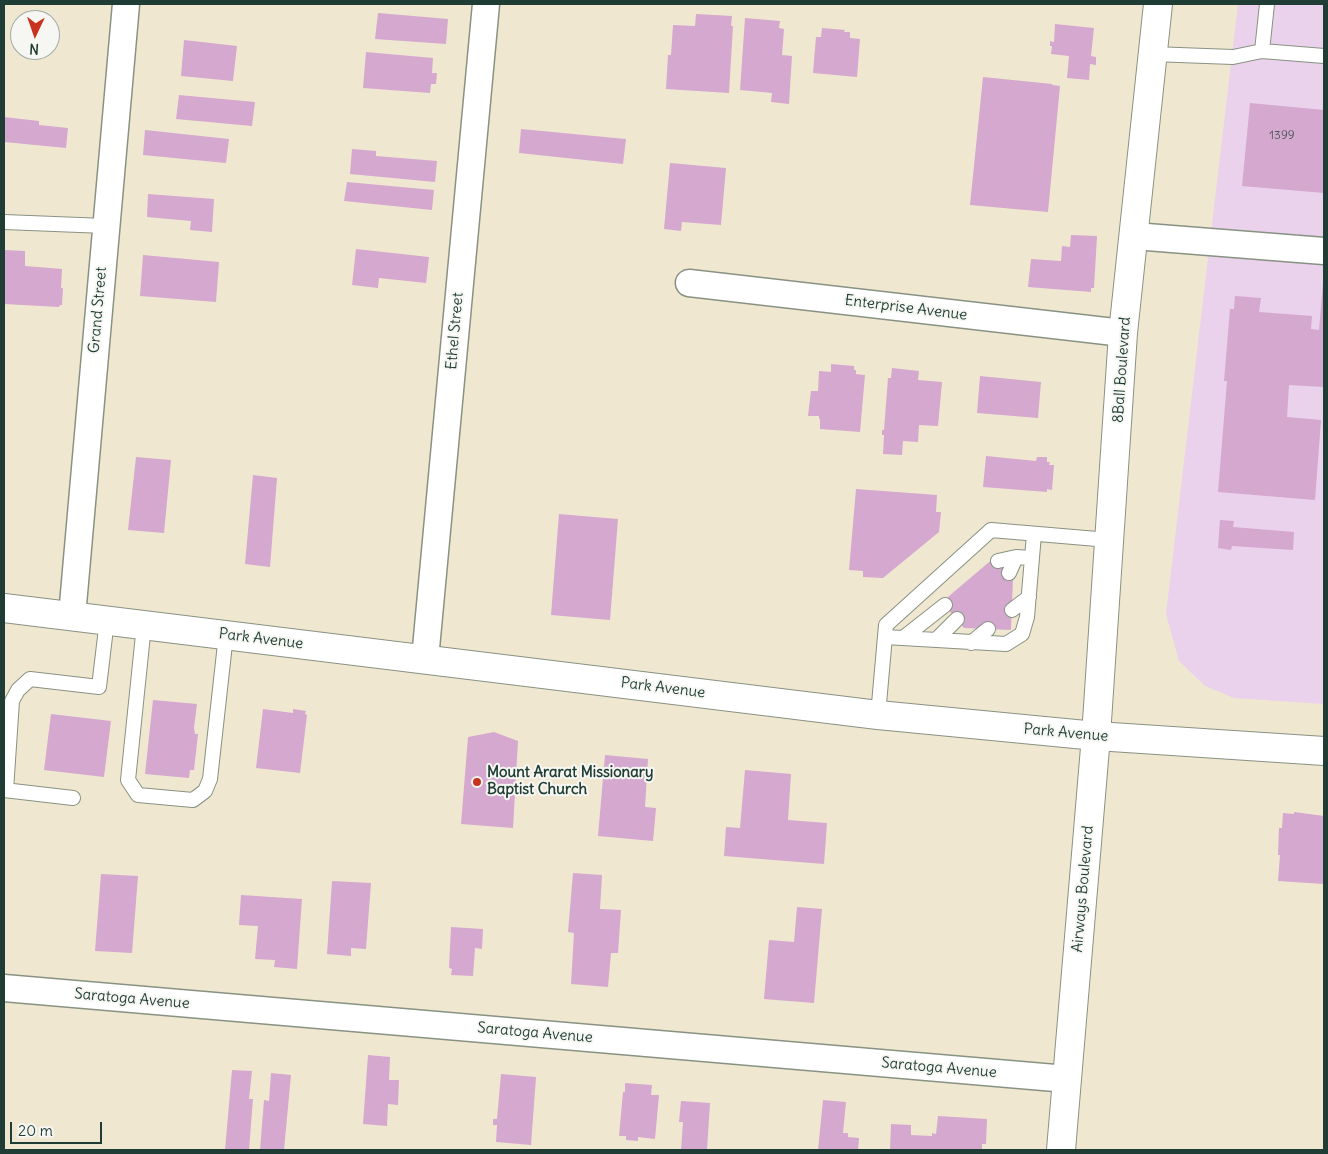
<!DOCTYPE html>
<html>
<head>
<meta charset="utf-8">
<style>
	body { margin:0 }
	#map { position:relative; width:1328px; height:1154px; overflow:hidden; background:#f0e7d1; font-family:Delius,sans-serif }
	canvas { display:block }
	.frame { position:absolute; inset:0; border:5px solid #1f3d34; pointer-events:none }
	.north { position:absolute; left:10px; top:10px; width:50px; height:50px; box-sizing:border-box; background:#f6f6f2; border:1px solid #a0aca6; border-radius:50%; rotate:183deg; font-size:14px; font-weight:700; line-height:20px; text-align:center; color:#1f3d34 }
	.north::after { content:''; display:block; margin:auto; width:18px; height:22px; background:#c8321e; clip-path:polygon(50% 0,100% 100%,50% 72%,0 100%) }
	.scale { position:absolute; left:10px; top:1122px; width:92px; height:22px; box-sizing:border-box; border:2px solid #1f3d34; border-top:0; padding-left:6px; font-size:15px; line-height:18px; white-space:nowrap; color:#1f3d34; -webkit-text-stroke:4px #f6f6f2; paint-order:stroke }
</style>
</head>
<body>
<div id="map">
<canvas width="1328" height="1154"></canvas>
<div class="frame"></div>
<div class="north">N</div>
<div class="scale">20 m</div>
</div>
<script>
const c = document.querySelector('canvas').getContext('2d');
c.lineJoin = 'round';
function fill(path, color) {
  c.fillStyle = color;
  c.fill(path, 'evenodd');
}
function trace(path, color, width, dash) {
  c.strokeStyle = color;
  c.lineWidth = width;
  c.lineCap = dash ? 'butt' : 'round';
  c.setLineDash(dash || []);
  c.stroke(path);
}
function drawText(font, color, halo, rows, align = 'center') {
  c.font = font + ' Delius,sans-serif';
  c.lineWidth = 4;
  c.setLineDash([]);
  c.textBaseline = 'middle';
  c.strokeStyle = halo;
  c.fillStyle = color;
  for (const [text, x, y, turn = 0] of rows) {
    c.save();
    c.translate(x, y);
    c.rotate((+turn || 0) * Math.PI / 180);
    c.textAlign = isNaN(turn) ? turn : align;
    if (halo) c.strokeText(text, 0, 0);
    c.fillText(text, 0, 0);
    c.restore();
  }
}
const built = new Path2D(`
	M 1238,4 L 1324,4 L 1324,704 L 1234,698 L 1205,686 L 1179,661 L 1166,614 Z`);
const building = new Path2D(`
	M 378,13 L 448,19 L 446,44 L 375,39 Z
	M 696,14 L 732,16 L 731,26 L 733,26 L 729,93 L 666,89 L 668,55 L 671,55 L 673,25 L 695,26 Z
	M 745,18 L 780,21 L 779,28 L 784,29 L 782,55 L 792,56 L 789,104 L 771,102 L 772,93 L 740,90 Z
	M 1055,24 L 1094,28 L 1091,56 L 1096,57 L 1096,65 L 1090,64 L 1089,80 L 1067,78 L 1069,56 L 1051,54 L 1052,46 L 1050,46 L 1050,41 L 1054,42 Z
	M 822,28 L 845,30 L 844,32 L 850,32 L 850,38 L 860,39 L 857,77 L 813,73 L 816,37 L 821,37 Z
	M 184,40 L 237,46 L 233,81 L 181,76 Z
	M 366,52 L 433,58 L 432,73 L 437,73 L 436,84 L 431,84 L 430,93 L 363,88 Z
	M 983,77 L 1052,84 L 1052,85 L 1060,86 L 1048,212 L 970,205 Z
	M 179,95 L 255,102 L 252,126 L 176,119 Z
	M 1250,103 L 1324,110 L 1324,193 L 1242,186 Z
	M 4,117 L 39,121 L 39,125 L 68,128 L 66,148 L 4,142 Z
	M 521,129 L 626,139 L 623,164 L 519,153 Z
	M 145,130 L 229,139 L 226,163 L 143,155 Z
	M 352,149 L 376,151 L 376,156 L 437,161 L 435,182 L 350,174 Z
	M 670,163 L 726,168 L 721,225 L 682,222 L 681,231 L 664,229 Z
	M 347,182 L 434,190 L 432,210 L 344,201 Z
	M 148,194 L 214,199 L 212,232 L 190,230 L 191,221 L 147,217 Z
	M 1071,235 L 1097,236 L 1094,288 L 1091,288 L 1091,292 L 1028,287 L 1031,259 L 1061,261 L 1062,246 L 1070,247 Z
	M 356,249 L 429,257 L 426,283 L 379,278 L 378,288 L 352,285 Z
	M 4,250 L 25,251 L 25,266 L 62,269 L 61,288 L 63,288 L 62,305 L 60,305 L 59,307 L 4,304 Z
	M 143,255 L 219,262 L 216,302 L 140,296 Z
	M 1323,283 L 1324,283 L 1324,387 L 1289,385 L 1287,417 L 1321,420 L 1315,500 L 1218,492 L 1227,381 L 1224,381 L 1230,309 L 1234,309 L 1235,296 L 1261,298 L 1259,312 L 1312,316 L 1311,329 L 1319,330 Z
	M 831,364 L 854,366 L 854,370 L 856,370 L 856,374 L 865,375 L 860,432 L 820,429 L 820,419 L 819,419 L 819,416 L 808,416 L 811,391 L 818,391 L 819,371 L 831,372 Z
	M 892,368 L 919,371 L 918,380 L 942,382 L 938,426 L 919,425 L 918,442 L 903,441 L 902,455 L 883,454 L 884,435 L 882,435 L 882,430 L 884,430 L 888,378 L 891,378 Z
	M 980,376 L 1041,382 L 1038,418 L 977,413 Z
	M 986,456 L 1036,461 L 1037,457 L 1047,457 L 1047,462 L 1050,462 L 1049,465 L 1054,465 L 1052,490 L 1047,489 L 1047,492 L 983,487 Z
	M 136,457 L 171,460 L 164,533 L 128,530 Z
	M 253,475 L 277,478 L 270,567 L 245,564 Z
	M 856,489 L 937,495 L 936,512 L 941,512 L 939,532 L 883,578 L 863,577 L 863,571 L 849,570 Z
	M 559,514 L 618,519 L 610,620 L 551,615 Z
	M 1220,520 L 1234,521 L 1233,527 L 1294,532 L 1293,550 L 1232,546 L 1231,550 L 1218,548 Z
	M 995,557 L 1013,579 L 1011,630 L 964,628 L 942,602 Z
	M 153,700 L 197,704 L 194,728 L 195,734 L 198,734 L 194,770 L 190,770 L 189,778 L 145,774 Z
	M 263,709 L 293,713 L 293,709 L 306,711 L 305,714 L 307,715 L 300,773 L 256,768 Z
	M 51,714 L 111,721 L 104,777 L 44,770 Z
	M 494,732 L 518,741 L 513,828 L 461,824 L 468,737 Z
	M 605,755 L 648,759 L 645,807 L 656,808 L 653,841 L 598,836 Z
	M 745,770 L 791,774 L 788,820 L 827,823 L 824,864 L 724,856 L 726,827 L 740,828 Z
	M 1294,812 L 1324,816 L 1324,884 L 1278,881 L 1280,855 L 1278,855 L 1279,828 L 1282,828 L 1283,813 L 1294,814 Z
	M 573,873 L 602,875 L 600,909 L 621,910 L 618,953 L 611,953 L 608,987 L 571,984 L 574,933 L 568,932 Z
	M 101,874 L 138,876 L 132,953 L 95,951 Z
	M 332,881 L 371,883 L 366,949 L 351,948 L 351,956 L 327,954 Z
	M 241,895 L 302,899 L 297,969 L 274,967 L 275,960 L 255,959 L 258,926 L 239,925 Z
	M 797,907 L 822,909 L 814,1003 L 764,999 L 769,940 L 794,942 Z
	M 451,927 L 483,929 L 482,949 L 475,948 L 473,976 L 451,975 L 452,969 L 449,968 Z
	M 368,1055 L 390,1057 L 389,1080 L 399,1080 L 398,1105 L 388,1104 L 387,1126 L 363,1124 Z
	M 232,1070 L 252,1071 L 249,1099 L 253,1099 L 249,1150 L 225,1150 Z
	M 271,1073 L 291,1075 L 284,1150 L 260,1150 L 264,1100 L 269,1101 Z
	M 501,1074 L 536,1077 L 531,1145 L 496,1142 L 497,1125 L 493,1125 L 493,1119 L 497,1119 Z
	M 625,1083 L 652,1085 L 651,1095 L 659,1095 L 655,1139 L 638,1137 L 638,1141 L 626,1140 L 626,1136 L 619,1136 L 623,1092 L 625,1092 Z
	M 823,1100 L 846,1102 L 843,1133 L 848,1133 L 848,1137 L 859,1138 L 858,1150 L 818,1150 Z
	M 681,1101 L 710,1103 L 707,1150 L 681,1150 L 683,1122 L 679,1122 Z
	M 938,1116 L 987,1119 L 986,1144 L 982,1144 L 982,1150 L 908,1149 L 908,1150 L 890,1150 L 891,1124 L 911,1125 L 911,1135 L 932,1136 L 932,1133 L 936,1134 Z`);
const lane = new Path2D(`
	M 1262,51 L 1267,4
	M 1152,54 L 1233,57 L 1262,51 L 1324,56
	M 4,222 L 105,226
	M 998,561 L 1016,557 L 1031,558
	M 1009,573 L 1016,557
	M 1012,610 L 1029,597
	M 144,625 L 128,780 L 138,795 L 193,800 L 205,791 L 210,779 L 226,635
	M 885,637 L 1006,644 L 1022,634 L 1027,617 L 1034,534
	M 903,638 L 945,605
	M 936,640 L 957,619
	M 971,643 L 988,629
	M 878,715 L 886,625 L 991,530 L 1109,540
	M 4,790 L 73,798
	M 6,790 L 12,701 L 18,690 L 30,679 L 99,687 L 107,620`);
const street = new Path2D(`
	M 1134,236 L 1324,251
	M 689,283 L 1123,333
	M 72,616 L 126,4
	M 425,659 L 486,4
	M 4,988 L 1067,1079`);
const secondary = new Path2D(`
	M 4,608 L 878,715 L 1096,736 L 1324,751`);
const primary = new Path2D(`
	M 1061,1150 L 1096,736 L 1123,333 L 1158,4`);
const markers = [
	[477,782,5,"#c8321e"]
];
const numberNames = [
	["1399",1282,136]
];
const streetNames = [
	["Enterprise Avenue",906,308,7],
	["Grand Street",98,310,-85],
	["Ethel Street",455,331,-85],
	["8Ball Boulevard",1122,370,-86],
	["Park Avenue",261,639,7],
	["Park Avenue",663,688,7],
	["Park Avenue",1066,733,5],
	["Airways Boulevard",1083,889,-85],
	["Saratoga Avenue",132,999,5],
	["Saratoga Avenue",535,1033,5],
	["Saratoga Avenue",939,1068,5]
];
const poiNames = [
	["Mount Ararat Missionary",487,773],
	["Baptist Church",487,790]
];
fill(built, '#ead1ec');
fill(building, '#d5a8cf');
trace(lane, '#889282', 16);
trace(street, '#889282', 29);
trace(secondary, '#889282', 30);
trace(primary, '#889282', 30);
trace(lane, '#fff', 14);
trace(street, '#fff', 26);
trace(secondary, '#fff', 28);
trace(primary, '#fff', 28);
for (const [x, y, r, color] of markers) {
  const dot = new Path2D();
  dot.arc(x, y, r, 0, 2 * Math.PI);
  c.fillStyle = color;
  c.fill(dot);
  trace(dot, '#f6f6f2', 2);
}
drawText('12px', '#4c585b', null, numberNames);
drawText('15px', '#1f3d34', '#f6f6f2', streetNames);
drawText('bold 15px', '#1f3d34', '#f6f6f2', poiNames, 'left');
</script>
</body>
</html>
